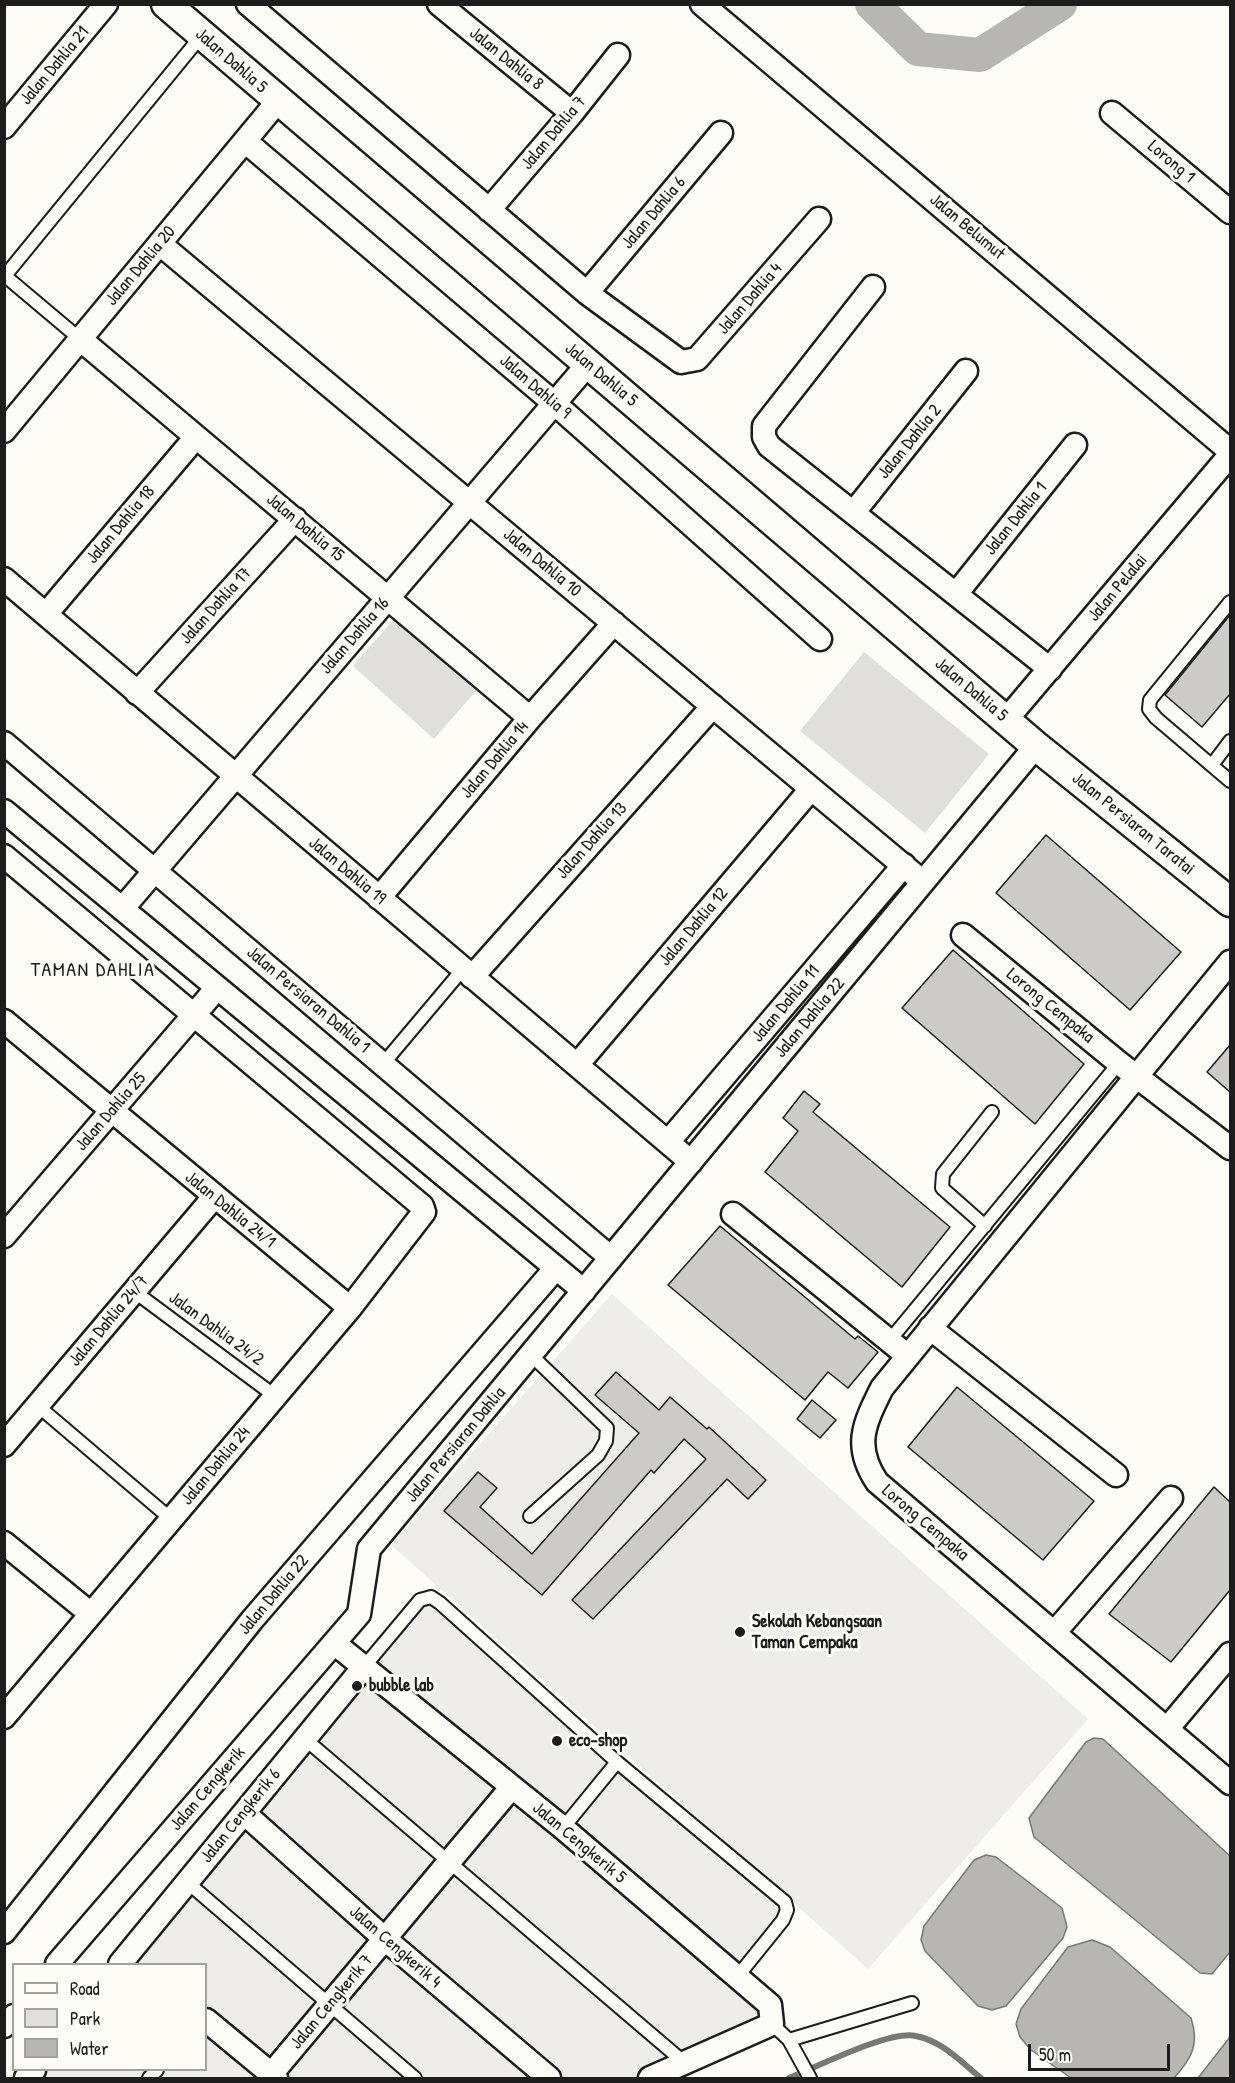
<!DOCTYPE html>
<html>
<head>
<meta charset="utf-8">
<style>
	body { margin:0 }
	#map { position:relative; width:1235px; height:2083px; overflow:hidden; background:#fdfcf7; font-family:"Patrick Hand",sans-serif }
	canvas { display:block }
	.frame { position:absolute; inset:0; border:6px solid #1c1c1c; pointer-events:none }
	.legend { position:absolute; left:12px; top:1963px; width:195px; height:108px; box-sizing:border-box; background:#fdfcf7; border:2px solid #a3a29f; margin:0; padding:8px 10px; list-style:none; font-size:18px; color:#1c1c1c }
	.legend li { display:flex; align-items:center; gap:12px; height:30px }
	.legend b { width:30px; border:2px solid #a3a29f }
	.scale { position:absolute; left:1028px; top:2044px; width:142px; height:27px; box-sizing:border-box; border:3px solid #1c1c1c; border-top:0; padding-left:8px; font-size:18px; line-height:21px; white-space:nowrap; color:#1c1c1c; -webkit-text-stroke:4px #fdfcf7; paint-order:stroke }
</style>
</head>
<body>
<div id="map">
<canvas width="1235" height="2083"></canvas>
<div class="frame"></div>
<ul class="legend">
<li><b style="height:8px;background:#fdfcf7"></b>Road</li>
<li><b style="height:16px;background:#e0dfdb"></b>Park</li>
<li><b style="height:16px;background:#b7b6b2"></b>Water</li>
</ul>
<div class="scale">50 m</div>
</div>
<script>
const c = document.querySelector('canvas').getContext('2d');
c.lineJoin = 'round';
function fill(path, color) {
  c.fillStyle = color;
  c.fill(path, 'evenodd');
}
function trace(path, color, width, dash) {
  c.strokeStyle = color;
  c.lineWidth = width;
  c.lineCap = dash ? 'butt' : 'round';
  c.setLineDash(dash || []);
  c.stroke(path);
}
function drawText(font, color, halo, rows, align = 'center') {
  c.font = font + ' "Patrick Hand",sans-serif';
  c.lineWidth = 6;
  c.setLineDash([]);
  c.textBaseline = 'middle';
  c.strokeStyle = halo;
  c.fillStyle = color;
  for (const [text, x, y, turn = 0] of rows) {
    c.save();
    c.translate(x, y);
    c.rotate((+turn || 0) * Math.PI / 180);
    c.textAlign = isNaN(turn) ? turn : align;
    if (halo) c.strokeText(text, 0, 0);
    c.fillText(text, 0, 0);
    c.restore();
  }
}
const built = new Path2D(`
	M 612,1294 L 1088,1719 L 868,1969 L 391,1545 Z
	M 430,1602 L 781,1905 L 783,1909 L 779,1917 L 729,1980 L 763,2009 L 764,2020 L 630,2078 L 288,2078 L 270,2065 L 259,2078 L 36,2078 L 43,2070 L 206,2070 L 206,1964 L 128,1964 L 422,1604 Z`);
const green = new Path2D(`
	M 395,618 L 476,691 L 434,739 L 353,666 Z
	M 864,652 L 989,754 L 925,833 L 800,731 Z`);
const water = new Path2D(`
	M 1094,1738 L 1103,1739 L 1230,1856 L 1230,1952 L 1212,1974 L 1200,1973 L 1034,1837 L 1029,1818 L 1086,1742 Z
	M 986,1855 L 996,1857 L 1062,1908 L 1067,1927 L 1063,1938 L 1006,2006 L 992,2010 L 978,2006 L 925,1951 L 921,1940 L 924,1926 L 974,1860 Z
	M 1092,1940 L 1110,1947 L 1191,2018 C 1200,2045 1191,2059 1174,2078 L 1071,2078 L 1031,2050 L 1020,2037 L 1016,2024 L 1021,2009 L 1068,1947 Z
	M 1230,2037 L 1230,2078 L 1198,2078 Z`);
const stream = new Path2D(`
	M 789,2078 C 817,2067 889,2030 916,2036 C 942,2041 961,2062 981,2078`);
const river = new Path2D(`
	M 872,4 L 918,49 L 980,55 L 1060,4`);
const building = new Path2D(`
	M 1230,615 L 1230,694 L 1202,727 L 1165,695 Z
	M 1046,835 L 1181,952 L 1130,1010 L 996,893 Z
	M 953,950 L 1084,1064 L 1035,1124 L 902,1008 Z
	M 1230,1045 L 1230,1092 L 1207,1072 Z
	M 804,1091 L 820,1104 L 813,1112 L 950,1227 L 902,1287 L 765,1172 L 798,1131 L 783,1118 Z
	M 720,1226 L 855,1339 L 858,1336 L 878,1352 L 848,1388 L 828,1372 L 805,1400 L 668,1285 Z
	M 616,1372 L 659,1410 L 670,1397 L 707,1429 L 709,1427 L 766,1480 L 748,1499 L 727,1479 L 593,1619 L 572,1600 L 706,1459 L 684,1439 L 654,1473 L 651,1470 L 542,1595 L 444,1511 L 478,1472 L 497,1488 L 480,1507 L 532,1554 L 639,1433 L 595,1395 Z
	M 957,1387 L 1094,1501 L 1043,1560 L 908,1447 Z
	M 812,1400 L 836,1420 L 820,1438 L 797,1419 Z
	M 1214,1487 L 1230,1502 L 1230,1590 L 1171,1662 L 1109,1614 Z`);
const service = new Path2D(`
	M 4,275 L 80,339
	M 4,277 L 202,35
	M 1230,602 L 1150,700 L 1149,709 L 1156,718 L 1230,781
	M 1212,765 L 1230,741
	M 383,1064 L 463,969
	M 985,1226 L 942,1188 L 943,1174 L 992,1112
	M 135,1292 L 275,1396
	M 890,1340 L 1119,1063
	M 38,1406 L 171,1519
	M 530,1516 L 598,1455 L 606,1441 L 607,1428 L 531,1355
	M 363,1668 L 420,1600 L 431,1597 L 440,1603 L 617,1762 L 785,1902 L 787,1910 L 783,1920 L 737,1977
	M 305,1739 L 686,2064
	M 563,1828 L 617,1762
	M 187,1882 L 415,2078
	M 772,2024 L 789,2040 L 810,2078
	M 789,2040 L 912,2003
	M 149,2078 L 157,2070`);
const minor = new Path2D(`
	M 248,4 L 587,293 L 681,362 L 697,359 L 819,219
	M 439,4 L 572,113
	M 702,4 L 1230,451
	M 1112,113 L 1230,212
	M 4,127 L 106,4
	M 245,141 L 554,403 L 820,639
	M 489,210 L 572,113 L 618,55
	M 160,244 L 923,882
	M 873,287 L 764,426 L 764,437 L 769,446 L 1050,669
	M 587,293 L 721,133
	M 80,339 L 530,718
	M 4,431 L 278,101
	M 854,512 L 966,371
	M 4,579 L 691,1162
	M 956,594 L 1075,445
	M 46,614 L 196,437
	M 137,693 L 295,519
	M 1006,720 L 1230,455
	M 4,743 L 611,1258
	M 4,811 L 584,1291
	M 4,856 L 422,1206 L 424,1212 L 350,1308 L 4,1717
	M 379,898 L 530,718 L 614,623
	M 122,909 L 588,364
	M 963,935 L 1119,1063 L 1230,1148
	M 1230,962 L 882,1388 C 864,1424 853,1446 877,1482 L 1230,1783
	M 472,977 L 713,706
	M 4,1021 L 350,1308
	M 577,1065 L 811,789
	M 668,1142 L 904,865
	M 733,1214 L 908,1356
	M 4,1236 L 217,988
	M 930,1328 L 1116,1475
	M 4,1445 L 214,1197
	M 4,1543 L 91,1614
	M 1054,1633 L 1171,1498
	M 334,1643 L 563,1828 L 770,2005 L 772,2024 L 650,2078
	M 1167,1729 L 1230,1654
	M 244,1813 L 385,1939 L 549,2078
	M 4,1932 L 252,1620 L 556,1268
	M 57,1964 L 359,1614 L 369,1549 L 1036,746
	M 120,1964 L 363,1668
	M 206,2020 L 276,2078
	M 4,2026 L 14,2016
	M 26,2078 L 34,2070
	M 268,2078 L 511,1788`);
const tertiary = new Path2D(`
	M 166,4 L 1036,746 L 1230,902`);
const markers = [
	[740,1632,6,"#1c1c1c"],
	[357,1686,6,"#1c1c1c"],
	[557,1741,6,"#1c1c1c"]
];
const streetNames = [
	["Jalan Dahlia 8",506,59,39],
	["Jalan Dahlia 5",231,61,41],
	["Jalan Dahlia 21",55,66,-50],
	["Jalan Dahlia 7",554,133,-50],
	["Lorong 1",1171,162,40],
	["Jalan Dahlia 6",654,213,-50],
	["Jalan Belumut",967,227,40],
	["Jalan Dahlia 20",141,266,-50],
	["Jalan Dahlia 4",750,299,-49],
	["Jalan Dahlia 5",601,375,40],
	["Jalan Dahlia 9",535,387,41],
	["Jalan Dahlia 2",910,442,-51],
	["Jalan Dahlia 1",1016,519,-51],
	["Jalan Dahlia 18",121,525,-50],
	["Jalan Dahlia 15",305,528,40],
	["Jalan Dahlia 10",542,563,40],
	["Jalan Pelalai",1118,588,-50],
	["Jalan Dahlia 17",216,606,-48],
	["Jalan Dahlia 16",355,636,-49],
	["Jalan Dahlia 5",971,690,40],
	["Jalan Dahlia 14",495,760,-50],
	["Jalan Persiaran Taratai",1133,824,39],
	["Jalan Dahlia 13",592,841,-48],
	["Jalan Dahlia 19",347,871,40],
	["Jalan Dahlia 12",694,927,-50],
	["Jalan Persiaran Dahlia 1",308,1000,40],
	["Jalan Dahlia 11",786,1004,-50],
	["Lorong Cempaka",1050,1006,39],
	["Jalan Dahlia 22",810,1018,-50],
	["Jalan Dahlia 25",111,1112,-49],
	["Jalan Dahlia 24/1",230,1210,39],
	["Jalan Dahlia 24/7",109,1321,-50],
	["Jalan Dahlia 24/2",216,1329,36],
	["Jalan Persiaran Dahlia",456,1445,-50],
	["Jalan Dahlia 24",216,1466,-50],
	["Lorong Cempaka",925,1523,40],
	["Jalan Dahlia 22",274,1595,-50],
	["Jalan Cengkerik",208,1789,-49],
	["Jalan Cengkerik 6",241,1816,-51],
	["Jalan Cengkerik 5",579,1843,40],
	["Jalan Cengkerik 4",395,1947,41],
	["Jalan Cengkerik 7",332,2002,-50]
];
const poiNames = [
	["Sekolah Kebangsaan",752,1622],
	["Taman Cempaka",752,1643],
	["bubble lab",369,1686],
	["eco-shop",569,1741]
];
const neighbourhoodNames = [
	["TAMAN DAHLIA",93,971]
];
fill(built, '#eeede9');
fill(green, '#e0dfdb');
fill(water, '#b7b6b2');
trace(water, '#797876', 1.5);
trace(stream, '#797876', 6);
trace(river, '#b7b6b2', 34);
fill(building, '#cccbc8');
trace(building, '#1c1c1c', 1.5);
trace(service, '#1c1c1c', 16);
trace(minor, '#1c1c1c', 27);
trace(tertiary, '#1c1c1c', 33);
trace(service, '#fdfcf7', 12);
trace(minor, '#fdfcf7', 22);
trace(tertiary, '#fdfcf7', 28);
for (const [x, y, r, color] of markers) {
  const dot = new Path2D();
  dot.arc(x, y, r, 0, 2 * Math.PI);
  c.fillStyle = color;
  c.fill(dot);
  trace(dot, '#fdfcf7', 2);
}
drawText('18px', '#1c1c1c', '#fdfcf7', streetNames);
drawText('bold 18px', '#1c1c1c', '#fdfcf7', poiNames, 'left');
c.letterSpacing = '1.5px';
drawText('20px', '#1c1c1c', '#fdfcf7', neighbourhoodNames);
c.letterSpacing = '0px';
</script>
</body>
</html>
